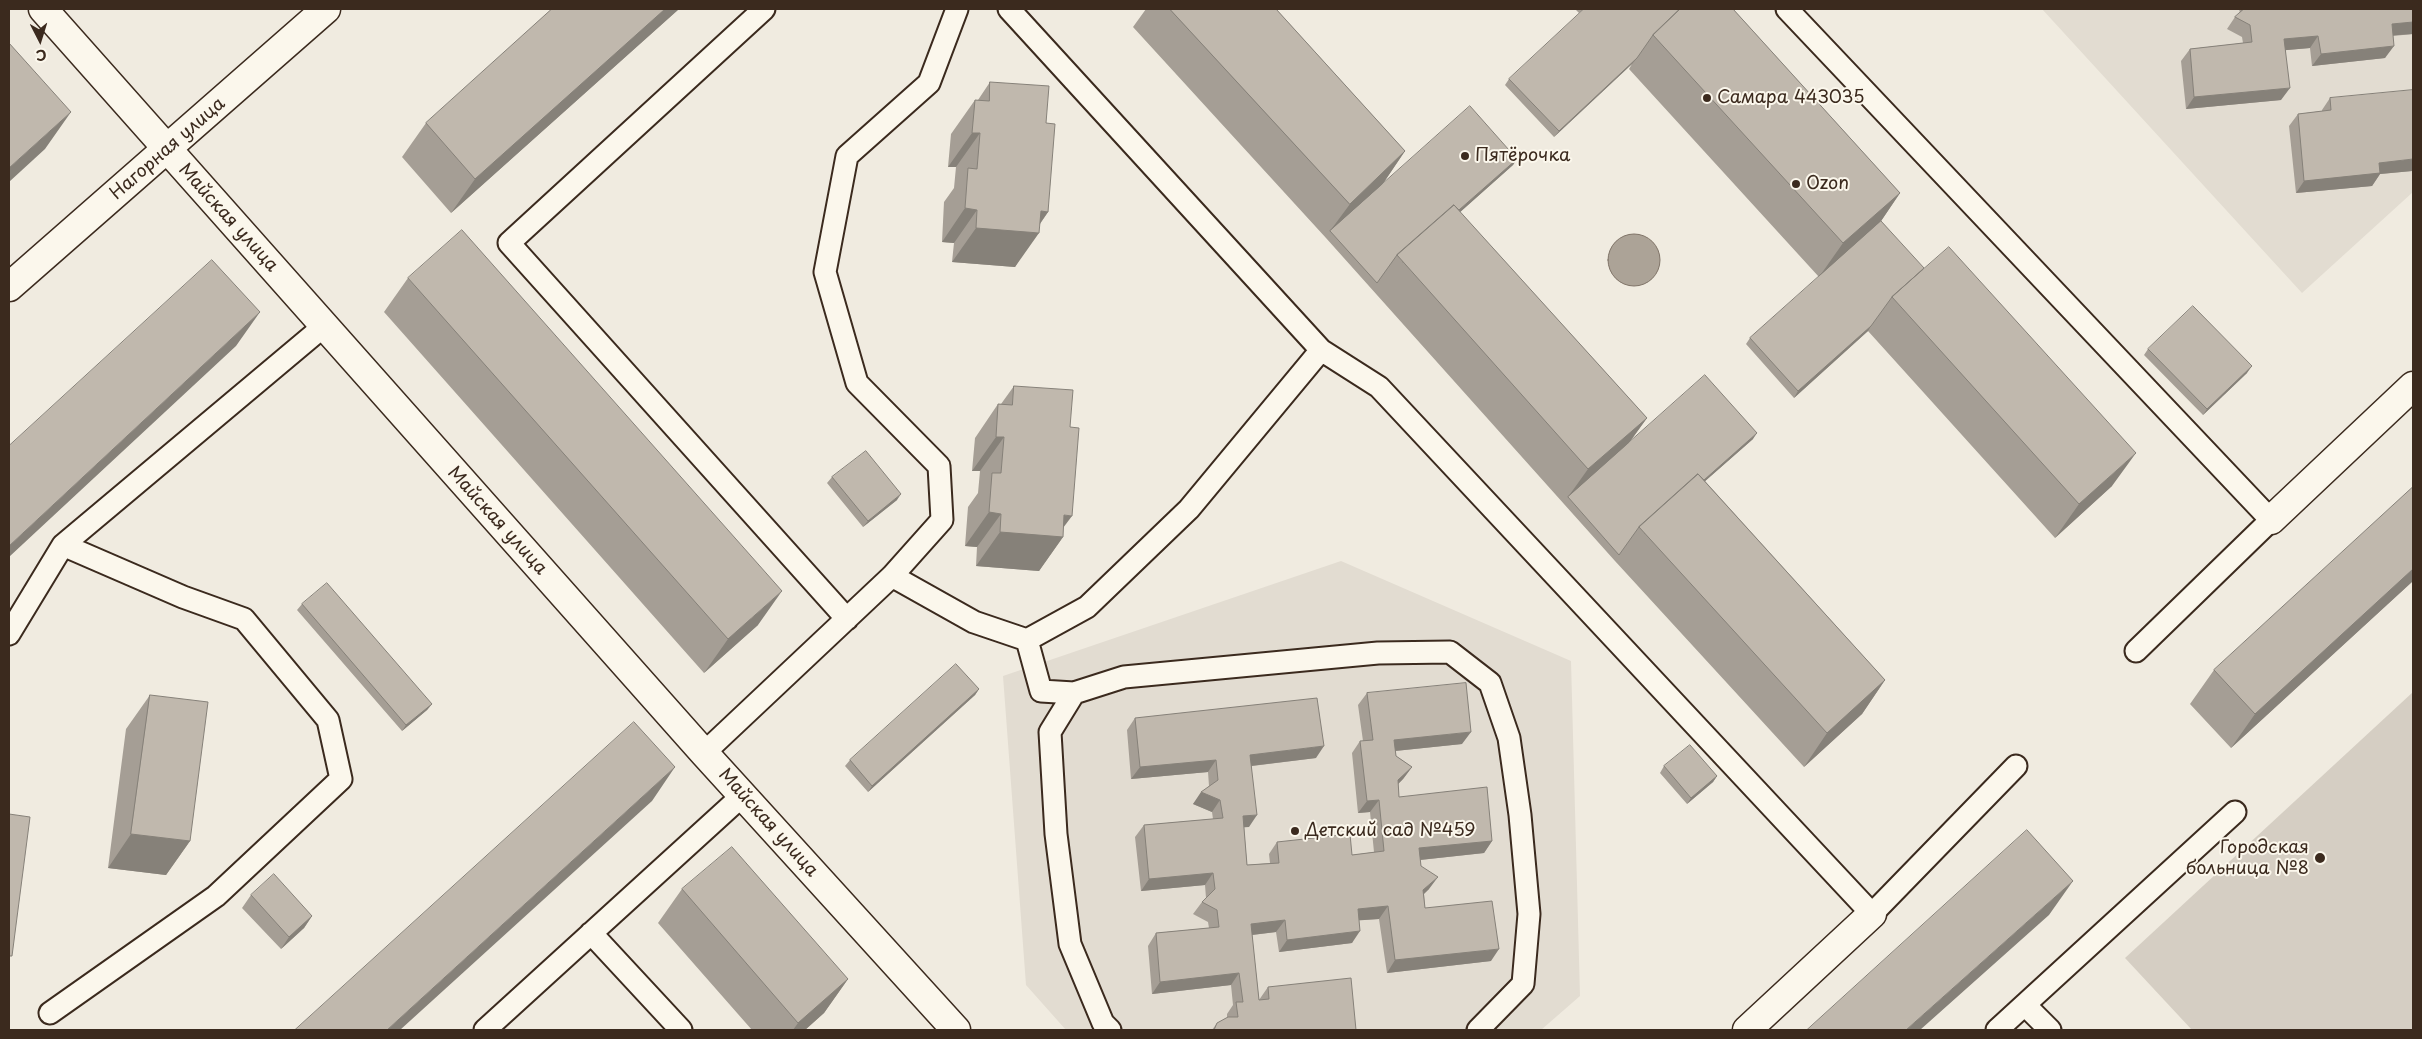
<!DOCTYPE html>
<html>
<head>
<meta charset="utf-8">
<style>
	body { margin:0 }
	#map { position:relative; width:2422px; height:1039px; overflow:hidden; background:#f0ebe0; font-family:"Playpen Sans",sans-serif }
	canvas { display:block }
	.frame { position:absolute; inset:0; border:10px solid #3b2a1e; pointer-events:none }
	.north { position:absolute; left:15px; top:15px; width:50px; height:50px; -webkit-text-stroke:4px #fbf7ec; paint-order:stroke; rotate:175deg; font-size:14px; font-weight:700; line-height:20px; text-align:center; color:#3b2a1e }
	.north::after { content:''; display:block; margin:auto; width:18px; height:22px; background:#3b2a1e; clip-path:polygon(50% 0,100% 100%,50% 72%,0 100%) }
</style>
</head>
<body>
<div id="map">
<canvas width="2422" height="1039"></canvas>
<div class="frame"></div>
<div class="north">С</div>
</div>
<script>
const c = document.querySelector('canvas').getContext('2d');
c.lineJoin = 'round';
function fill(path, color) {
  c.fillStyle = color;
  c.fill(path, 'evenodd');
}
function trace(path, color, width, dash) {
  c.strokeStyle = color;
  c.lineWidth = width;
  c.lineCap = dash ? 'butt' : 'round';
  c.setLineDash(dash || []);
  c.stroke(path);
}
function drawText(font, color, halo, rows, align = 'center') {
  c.font = font + ' "Playpen Sans",sans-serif';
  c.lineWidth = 4;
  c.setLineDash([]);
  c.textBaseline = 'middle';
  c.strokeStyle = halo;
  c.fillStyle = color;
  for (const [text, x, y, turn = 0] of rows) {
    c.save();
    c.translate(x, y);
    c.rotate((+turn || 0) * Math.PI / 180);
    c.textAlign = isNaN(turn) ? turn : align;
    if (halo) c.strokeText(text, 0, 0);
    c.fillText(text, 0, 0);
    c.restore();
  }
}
const built = new Path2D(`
	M 2042,9 L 2413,9 L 2413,192 L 2302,293 Z
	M 1341,561 L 1571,661 L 1580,996 L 1541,1030 L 1066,1030 L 1026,985 L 1003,676 Z`);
const green = new Path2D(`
	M 2413,692 L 2413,1030 L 2192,1030 L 2125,958 Z`);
const water = new Path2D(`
	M1608 260a26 26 0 1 1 52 0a26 26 0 1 1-52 0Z`);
const service = new Path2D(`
	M 764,9 L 509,243 L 847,619
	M 1009,9 L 1321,350 L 1379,387 L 1872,914 L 2016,766
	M 1787,9 L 2271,520 L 2136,651
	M 892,576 L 974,622 L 1027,640 L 1087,607 L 1189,509 L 1321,350
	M 9,634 L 63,545 L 324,326
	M 1027,640 L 1041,691 L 1074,693
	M 704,753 L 892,576 L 942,520 L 939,466 L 857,383 L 825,272 L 847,156 L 929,83 L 957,9
	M 591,933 L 681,1030
	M 2025,1005 L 2050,1030
	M 50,1013 L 216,896 L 341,779 L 328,720 L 244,619 L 183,597 L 63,545
	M 485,1030 L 743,795
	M 1110,1030 L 1103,1023 L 1070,944 L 1056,834 L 1050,732 L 1074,693 L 1124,677 L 1378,653 L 1450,652 L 1490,683 L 1509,738 L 1520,815 L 1529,914 L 1523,984 L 1478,1030
	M 1997,1030 L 2235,812`);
const minor = new Path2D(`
	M 43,9 L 704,753 L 956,1030
	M 9,287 L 326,9
	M 2271,520 L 2413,386
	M 1747,1030 L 1872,914`);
const wall = new Path2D(`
	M 552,9 L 679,9 L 451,213 L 402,157 L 426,123 Z
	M 1146,9 L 1276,9 L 1405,151 L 1382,185 L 1517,159 L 1513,165 L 1460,212 L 1647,418 L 1629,443 L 1753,439 L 1705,481 L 1885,680 L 1862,714 L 1804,767 L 1615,561 L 1326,238 L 1133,27 Z
	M 1575,9 L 1584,9 L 1579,13 Z
	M 1733,9 L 1900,193 L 1881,221 L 2112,486 L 2055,538 L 1868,331 L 1794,398 L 1746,344 L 1750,338 L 1819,277 L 1629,69 L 1632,64 L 1554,137 L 1505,85 L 1509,79 Z
	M 2239,9 L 2413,9 L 2413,37 L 2413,34 L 2393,36 L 2385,58 L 2312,66 L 2310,48 L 2286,50 L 2281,100 L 2186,109 L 2181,61 L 2190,49 L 2243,43 L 2242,37 L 2227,29 L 2235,17 L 2240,13 Z
	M 990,82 L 1046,123 L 1048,212 L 1040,224 L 1015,267 L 952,262 L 954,243 L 942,242 L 944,202 L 954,188 L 956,167 L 948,167 L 951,134 L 975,100 L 978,100 Z
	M 2330,98 L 2412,171 L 2380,174 L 2372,186 L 2296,193 L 2289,126 L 2298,114 L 2322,111 L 2322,110 Z
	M 408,278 L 758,625 L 704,673 L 384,312 Z
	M 2148,349 L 2247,373 L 2203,415 L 2144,355 Z
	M 1014,386 L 1063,528 L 1063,537 L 1039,571 L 976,566 L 977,547 L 965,546 L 968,507 L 978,493 L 980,471 L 972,471 L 975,438 L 998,404 L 1001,404 Z
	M 832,477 L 897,500 L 863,527 L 827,483 Z
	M 2413,487 L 2413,581 L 2231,748 L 2190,704 L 2214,670 Z
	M 302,604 L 432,704 L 427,710 L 402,731 L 297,610 Z
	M 979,689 L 975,695 L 868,792 L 845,766 L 850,760 Z
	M 1367,693 L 1462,744 L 1395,751 L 1396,756 L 1412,767 L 1403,779 L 1398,784 L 1399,797 L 1492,841 L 1484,853 L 1420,860 L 1421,866 L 1429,889 L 1424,894 L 1425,908 L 1491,961 L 1387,973 L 1379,919 L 1359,920 L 1352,943 L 1279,952 L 1276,932 L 1252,935 L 1259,1000 L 1268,987 L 1356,1030 L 1212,1030 L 1217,1023 L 1227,1018 L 1227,1014 L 1233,1005 L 1231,985 L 1152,994 L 1148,946 L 1156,933 L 1209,928 L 1208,922 L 1193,914 L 1202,902 L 1206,898 L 1205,885 L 1141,891 L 1135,837 L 1144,825 L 1213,819 L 1212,812 L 1193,804 L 1209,786 L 1208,772 L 1131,779 L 1127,730 L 1135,718 L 1316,758 L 1252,766 L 1249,827 L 1244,827 L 1247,865 L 1270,863 L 1269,854 L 1277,842 L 1352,855 L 1374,852 L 1370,812 L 1358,813 L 1352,753 L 1360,741 L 1363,741 L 1358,705 Z
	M 150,695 L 190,841 L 166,875 L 108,868 L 126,729 Z
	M 1664,766 L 1717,776 L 1713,782 L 1687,804 L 1660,773 Z
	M 682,889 L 848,979 L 824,1013 L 805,1030 L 752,1030 L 658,923 Z
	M 251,895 L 312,916 L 304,928 L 281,949 L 242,908 Z`);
const shadedWall = new Path2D(`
	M 665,9 L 679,9 L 451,213 L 475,179 Z
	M 2413,22 L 2413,34 L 2383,36 L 2392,24 Z
	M 2318,36 L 2310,48 L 2276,51 L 2284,39 Z
	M 2394,46 L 2385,58 L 2312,66 L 2321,54 Z
	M 1637,58 L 1632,64 L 1554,137 L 1559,131 Z
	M 2290,88 L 2281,100 L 2186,109 L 2194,97 Z
	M 71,112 L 45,149 L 9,182 L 9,168 Z
	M 972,133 L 980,133 L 956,167 L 948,167 Z
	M 1405,151 L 1382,185 L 1330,231 L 1350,204 Z
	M 1517,159 L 1513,165 L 1403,263 L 1402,261 Z
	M 2413,159 L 2413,168 L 2412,171 L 2380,174 L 2372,186 L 2296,193 L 2304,181 L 2379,163 Z
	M 1900,193 L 1877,227 L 1819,277 L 1843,243 Z
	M 965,208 L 977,210 L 954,243 L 942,242 Z
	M 1041,211 L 1048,212 L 1034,232 L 1039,233 L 1015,267 L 952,262 L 976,228 Z
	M 260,312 L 236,346 L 9,557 L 9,546 Z
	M 1871,326 L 1868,331 L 1794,398 L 1798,391 Z
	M 2252,366 L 2247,373 L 2203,415 L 2207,409 Z
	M 1647,418 L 1623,451 L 1568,497 L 1588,469 Z
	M 1757,433 L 1753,439 L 1645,534 L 1644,533 Z
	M 996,437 L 1004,437 L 980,471 L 972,471 Z
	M 2136,453 L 2112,486 L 2055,538 L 2079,504 Z
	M 901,494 L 897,500 L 863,527 L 868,521 Z
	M 989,512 L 1001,514 L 977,547 L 965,546 Z
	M 1064,515 L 1072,516 L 1057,536 L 1063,537 L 1039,571 L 976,566 L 1000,532 Z
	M 2413,569 L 2413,581 L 2231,748 L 2255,714 Z
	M 782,591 L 758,625 L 704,673 L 728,639 Z
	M 1885,680 L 1862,714 L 1804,767 L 1827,733 Z
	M 979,689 L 975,695 L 868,792 L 872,786 Z
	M 432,704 L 427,710 L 402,731 L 406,725 Z
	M 1471,732 L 1462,744 L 1385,752 L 1394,740 Z
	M 1324,746 L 1316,758 L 1242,767 L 1250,755 Z
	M 1216,760 L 1208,772 L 1131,779 L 1140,767 Z
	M 675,767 L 652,801 L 400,1030 L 387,1030 Z
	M 1412,767 L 1403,779 L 1389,793 L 1398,780 Z
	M 1717,776 L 1713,782 L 1687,804 L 1691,798 Z
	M 1201,792 L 1220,800 L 1212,812 L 1193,804 Z
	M 1379,800 L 1370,812 L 1358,813 L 1367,801 Z
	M 1257,815 L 1249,827 L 1234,828 L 1243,816 Z
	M 131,834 L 190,841 L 166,875 L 108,868 Z
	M 1492,841 L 1484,853 L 1410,861 L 1419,848 Z
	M 1213,873 L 1205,885 L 1141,891 L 1149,879 Z
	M 1438,877 L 1429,889 L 1415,902 L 1423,890 Z
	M 2073,881 L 2049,915 L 1920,1030 L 1906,1030 Z
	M 1388,906 L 1379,919 L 1350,921 L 1358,909 Z
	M 312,916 L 304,928 L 281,949 L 289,937 Z
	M 1285,920 L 1276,932 L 1243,936 L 1251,924 Z
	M 1360,931 L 1352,943 L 1279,952 L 1287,940 Z
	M 1499,949 L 1491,961 L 1387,973 L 1395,960 Z
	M 1239,973 L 1231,985 L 1152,994 L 1160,982 Z
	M 848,979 L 824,1013 L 805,1030 L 793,1030 L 798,1023 Z`);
const building = new Path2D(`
	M 552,9 L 665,9 L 475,179 L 426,123 Z
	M 1170,9 L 1276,9 L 1405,151 L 1350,204 Z
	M 1584,9 L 1680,9 L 1653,35 L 1637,58 L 1559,131 L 1509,79 Z
	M 1680,9 L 1733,9 L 1900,193 L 1843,243 L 1653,35 Z
	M 2244,9 L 2413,9 L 2413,22 L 2392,24 L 2394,46 L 2321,54 L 2318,36 L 2284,39 L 2290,88 L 2194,97 L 2190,49 L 2252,42 L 2250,25 L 2235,17 Z
	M 9,43 L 71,112 L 9,168 Z
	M 990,82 L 1049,86 L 1046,123 L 1055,124 L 1048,212 L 1041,211 L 1039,233 L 976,228 L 977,210 L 965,208 L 968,168 L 977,169 L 980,133 L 972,133 L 975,100 L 989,101 Z
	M 2413,90 L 2413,159 L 2379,163 L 2380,173 L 2304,181 L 2298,114 L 2331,110 L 2330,98 Z
	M 1470,106 L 1517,159 L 1459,210 L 1454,205 L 1397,255 L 1377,283 L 1330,231 Z
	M 1454,205 L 1647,418 L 1588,469 L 1397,255 Z
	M 1881,221 L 1924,268 L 1892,297 L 1871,326 L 1798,391 L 1750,338 Z
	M 462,230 L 782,591 L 728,639 L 408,278 Z
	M 1949,247 L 2136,453 L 2079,504 L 1892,297 Z
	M 212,260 L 260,312 L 9,546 L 9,446 Z
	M 2193,306 L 2252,366 L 2207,409 L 2148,349 Z
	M 1705,375 L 1757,433 L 1704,480 L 1698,474 L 1639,527 L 1619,555 L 1568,497 Z
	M 1014,386 L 1073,390 L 1070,427 L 1079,428 L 1072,516 L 1064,515 L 1063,537 L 1000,532 L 1001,514 L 989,512 L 992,473 L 1001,473 L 1004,437 L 996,437 L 998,404 L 1012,405 Z
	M 866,451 L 901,494 L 868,521 L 832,477 Z
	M 1698,474 L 1885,680 L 1827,733 L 1639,527 Z
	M 2413,487 L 2413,569 L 2255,714 L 2214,670 Z
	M 327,583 L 432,704 L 406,725 L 302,604 Z
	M 956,664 L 979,689 L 872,786 L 850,760 Z
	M 1466,683 L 1471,732 L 1394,740 L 1396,756 L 1412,767 L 1398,780 L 1399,797 L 1487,787 L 1492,841 L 1419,848 L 1421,866 L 1438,877 L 1423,890 L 1425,908 L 1492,901 L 1499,949 L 1395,960 L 1388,906 L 1358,909 L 1360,931 L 1287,940 L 1285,920 L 1251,924 L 1259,1000 L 1269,999 L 1268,987 L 1351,978 L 1356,1030 L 1214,1030 L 1217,1023 L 1228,1017 L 1238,1017 L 1236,1002 L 1243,1002 L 1239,973 L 1160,982 L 1156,933 L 1219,927 L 1217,910 L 1202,902 L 1215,889 L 1213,873 L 1149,879 L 1144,825 L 1223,818 L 1220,800 L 1201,792 L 1218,780 L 1216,760 L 1140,767 L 1135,718 L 1317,698 L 1324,746 L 1250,755 L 1257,815 L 1243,816 L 1247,865 L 1279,863 L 1277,842 L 1350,834 L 1352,855 L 1384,851 L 1379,800 L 1367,801 L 1360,741 L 1373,740 L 1367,693 Z
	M 150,695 L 208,702 L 190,841 L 131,834 Z
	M 634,722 L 675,767 L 387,1030 L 295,1030 Z
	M 1690,745 L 1717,776 L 1691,798 L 1664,766 Z
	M 9,814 L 30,817 L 12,956 L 9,956 Z
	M 2027,830 L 2073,881 L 1906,1030 L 1807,1030 Z
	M 732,847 L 848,979 L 798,1023 L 682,889 Z
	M 274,874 L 312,916 L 289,937 L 251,895 Z`);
const markers = [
	[1707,98,5,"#3b2a1e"],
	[1465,156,5,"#3b2a1e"],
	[1796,184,5,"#3b2a1e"],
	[1295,831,5,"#3b2a1e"],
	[2320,858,6,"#3b2a1e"]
];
const poiNames = [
	["Самара 443035",1717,98],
	["Пятёрочка",1475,156],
	["Ozon",1806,184],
	["Детский сад №459",1305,831],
	["Городская",2309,848,"right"],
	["больница №8",2309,869,"right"]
];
const streetNames = [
	["Нагорная улица",168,149,-41],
	["Майская улица",228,218,48],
	["Майская улица",497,521,48],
	["Майская улица",768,823,48]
];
fill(built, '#e2dcd1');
fill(green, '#d5cec3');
fill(water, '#aca397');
trace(water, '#7f7367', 1);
trace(service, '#3b2a1e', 25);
trace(minor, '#3b2a1e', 31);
trace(service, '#fbf7ec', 21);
trace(minor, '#fbf7ec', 28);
fill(wall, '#a59e95');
fill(shadedWall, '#868179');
fill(building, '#c0b8ad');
trace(building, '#868179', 1);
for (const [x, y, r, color] of markers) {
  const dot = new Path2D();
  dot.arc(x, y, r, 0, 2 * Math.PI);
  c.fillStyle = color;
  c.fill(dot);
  trace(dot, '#fbf7ec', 2);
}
drawText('18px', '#3b2a1e', '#fbf7ec', poiNames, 'left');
drawText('18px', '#3b2a1e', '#fbf7ec', streetNames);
</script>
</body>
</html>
